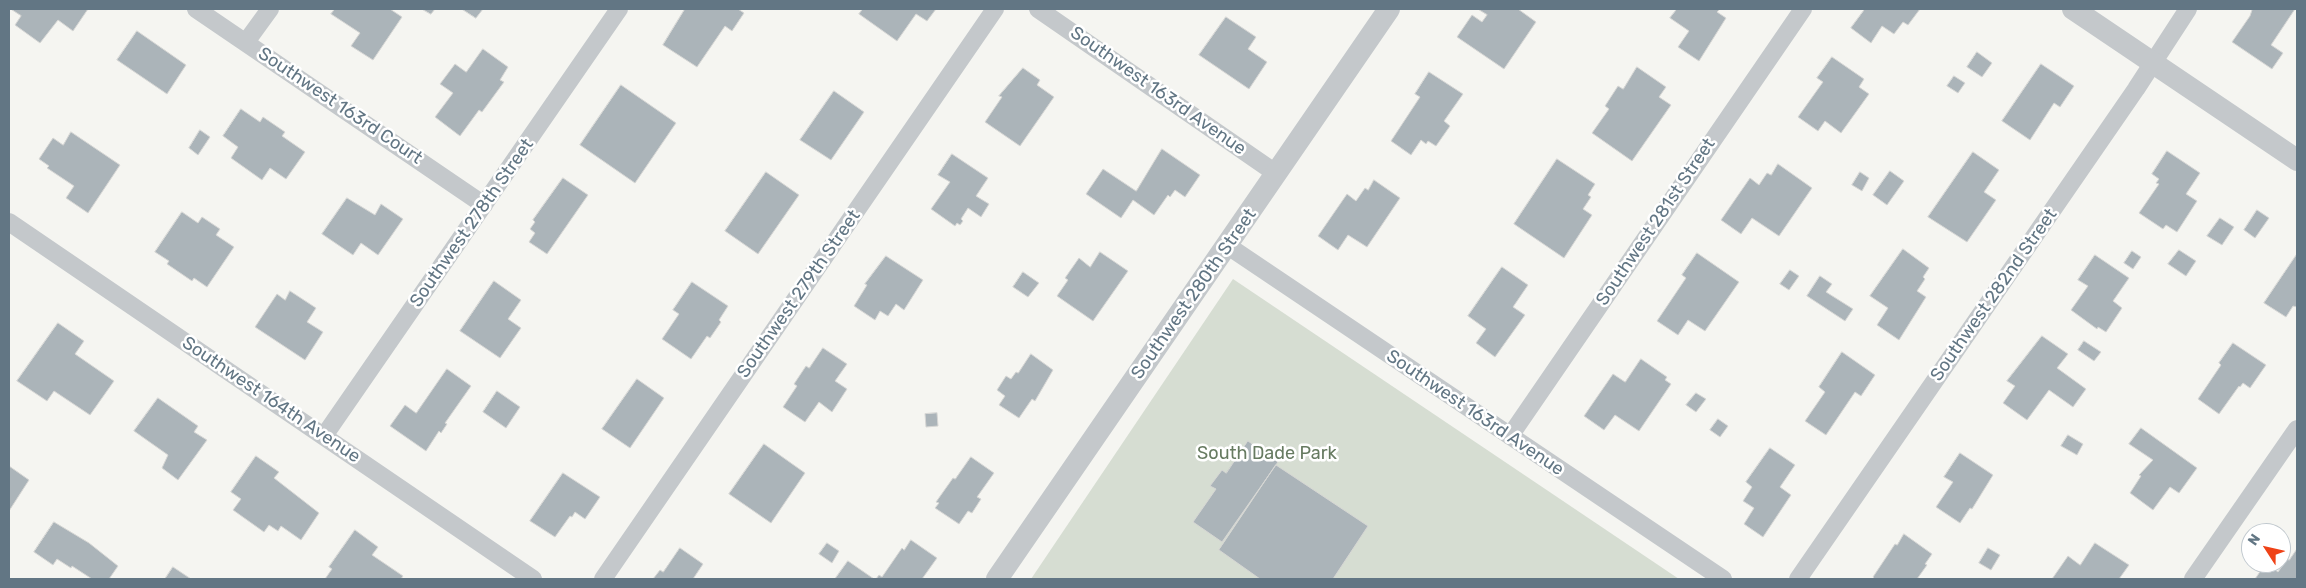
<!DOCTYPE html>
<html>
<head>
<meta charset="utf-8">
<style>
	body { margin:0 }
	#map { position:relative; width:2306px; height:588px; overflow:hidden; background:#f5f5f1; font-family:Rubik,sans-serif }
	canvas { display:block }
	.frame { position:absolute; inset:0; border:10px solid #627684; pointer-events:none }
	.north { position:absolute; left:2241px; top:523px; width:50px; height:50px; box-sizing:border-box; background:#fff; border:1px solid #c0c8ce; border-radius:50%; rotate:305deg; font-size:14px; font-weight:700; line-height:20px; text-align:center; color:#627684 }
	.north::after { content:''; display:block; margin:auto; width:18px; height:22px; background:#ef4217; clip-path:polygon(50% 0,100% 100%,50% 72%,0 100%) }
</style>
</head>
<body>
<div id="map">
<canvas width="2306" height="588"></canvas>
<div class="frame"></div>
<div class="north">N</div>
</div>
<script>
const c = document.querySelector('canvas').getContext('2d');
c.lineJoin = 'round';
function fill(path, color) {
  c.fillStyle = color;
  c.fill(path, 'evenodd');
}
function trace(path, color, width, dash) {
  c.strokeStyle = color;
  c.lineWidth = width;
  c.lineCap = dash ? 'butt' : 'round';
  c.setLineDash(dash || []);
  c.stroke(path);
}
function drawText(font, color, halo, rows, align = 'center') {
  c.font = font + ' Rubik,sans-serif';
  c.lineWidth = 5;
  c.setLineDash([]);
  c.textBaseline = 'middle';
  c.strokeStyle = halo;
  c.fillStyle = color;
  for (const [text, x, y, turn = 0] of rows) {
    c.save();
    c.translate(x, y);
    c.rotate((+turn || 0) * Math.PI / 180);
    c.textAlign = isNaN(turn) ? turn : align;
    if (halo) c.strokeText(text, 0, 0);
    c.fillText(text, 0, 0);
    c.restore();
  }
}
const green = new Path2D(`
	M 1233,279 L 1679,579 L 1031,579 Z`);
const building = new Path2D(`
	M 11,9 L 88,9 L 73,31 L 58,20 L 40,43 L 15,25 L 21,16 Z
	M 335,9 L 390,9 L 402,17 L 373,60 L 351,46 L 360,33 L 331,14 Z
	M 422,9 L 435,9 L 431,14 Z
	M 462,9 L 483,9 L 476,18 Z
	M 685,9 L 738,9 L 744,13 L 732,31 L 725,26 L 697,67 L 663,45 Z
	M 863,9 L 936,9 L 927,21 L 916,14 L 897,41 L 859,14 Z
	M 1478,9 L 1518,9 L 1536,22 L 1504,69 L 1457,37 L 1472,15 L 1482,22 L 1487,15 Z
	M 1677,9 L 1720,9 L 1717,12 L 1726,18 L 1699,61 L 1678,47 L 1689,31 L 1670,18 Z
	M 1865,9 L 1920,9 L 1908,25 L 1903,22 L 1894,34 L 1882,26 L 1871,43 L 1851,28 Z
	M 2249,9 L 2295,9 L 2271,45 L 2283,53 L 2272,69 L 2232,42 L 2250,16 L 2252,10 Z
	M 1226,17 L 1256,37 L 1248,49 L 1267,62 L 1249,89 L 1199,55 Z
	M 137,31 L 186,65 L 167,94 L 117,60 Z
	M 483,49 L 508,67 L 500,80 L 504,82 L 482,112 L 479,110 L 460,136 L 435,117 L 453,93 L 440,84 L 455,64 L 466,72 Z
	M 1977,52 L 1992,63 L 1982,77 L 1967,67 Z
	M 1832,57 L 1864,79 L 1859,87 L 1869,94 L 1841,133 L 1825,121 L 1818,131 L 1798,117 L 1823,82 L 1817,78 Z
	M 2041,64 L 2074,86 L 2060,107 L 2054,103 L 2030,140 L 2002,121 Z
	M 1637,67 L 1666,87 L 1659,97 L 1671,105 L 1632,161 L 1592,133 L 1609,109 L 1605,106 L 1618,86 L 1623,89 Z
	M 1023,68 L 1040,80 L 1037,85 L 1054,97 L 1020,146 L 985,122 L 1002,97 L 999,96 Z
	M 1429,72 L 1463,94 L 1444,121 L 1450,126 L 1436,146 L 1428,141 L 1426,144 L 1421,140 L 1411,155 L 1391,141 L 1420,97 L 1415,94 Z
	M 1954,76 L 1965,83 L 1958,93 L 1947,86 Z
	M 621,85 L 676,123 L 635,183 L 580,145 Z
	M 834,91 L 864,112 L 831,160 L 800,140 Z
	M 241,109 L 260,122 L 263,117 L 285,132 L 282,136 L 305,152 L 286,179 L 270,168 L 262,180 L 231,158 L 238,147 L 223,136 Z
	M 200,130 L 210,137 L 198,155 L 189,148 Z
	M 71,132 L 120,165 L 88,213 L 66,198 L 74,186 L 47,168 L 49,166 L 39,159 L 53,138 L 63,145 Z
	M 1162,149 L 1200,175 L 1185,197 L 1175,190 L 1170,197 L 1168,195 L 1154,215 L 1133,200 L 1121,218 L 1086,194 L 1103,169 L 1136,191 Z
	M 2167,151 L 2200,173 L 2186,194 L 2197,201 L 2177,232 L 2166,225 L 2163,229 L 2139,213 L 2159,184 L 2156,183 L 2159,179 L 2152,174 Z
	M 1973,152 L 1999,170 L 1984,192 L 1996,200 L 1967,242 L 1928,217 Z
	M 952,154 L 988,178 L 976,196 L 989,204 L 981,217 L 968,208 L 961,219 L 963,221 L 960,225 L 957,223 L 955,226 L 931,209 L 950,182 L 938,175 Z
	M 1557,159 L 1595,184 L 1588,195 L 1591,197 L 1583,209 L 1592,215 L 1564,258 L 1514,224 Z
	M 1778,164 L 1812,188 L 1779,236 L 1752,218 L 1741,234 L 1721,220 L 1750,178 L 1759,185 L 1767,173 L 1771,175 Z
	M 1890,171 L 1904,181 L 1887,205 L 1873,195 Z
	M 766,172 L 799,195 L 758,254 L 725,231 Z
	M 1860,172 L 1869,178 L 1862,191 L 1852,185 Z
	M 563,178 L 588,195 L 547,254 L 529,242 L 535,233 L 530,229 L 535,222 L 533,220 Z
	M 1374,180 L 1400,198 L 1367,247 L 1348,235 L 1338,250 L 1318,236 L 1347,194 L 1356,201 L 1365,188 L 1368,190 Z
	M 347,198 L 375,215 L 381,204 L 403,219 L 378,255 L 361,243 L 353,255 L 322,234 Z
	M 2257,210 L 2269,218 L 2255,238 L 2244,230 Z
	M 182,212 L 198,223 L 202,217 L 220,229 L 216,235 L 234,247 L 207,287 L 194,278 L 192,281 L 167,264 L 169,261 L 155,252 Z
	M 2220,218 L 2234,227 L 2222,245 L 2207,236 Z
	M 1903,249 L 1929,268 L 1923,277 L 1925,279 L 1917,291 L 1926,297 L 1899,340 L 1877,325 L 1888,308 L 1870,296 Z
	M 2179,250 L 2196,261 L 2186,276 L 2168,264 Z
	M 2132,251 L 2141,257 L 2133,269 L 2124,263 Z
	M 1100,252 L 1128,271 L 1093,321 L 1057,296 L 1068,280 L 1065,278 L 1079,258 L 1090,267 Z
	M 1697,253 L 1739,282 L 1705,331 L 1688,320 L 1678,335 L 1657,321 L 1686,278 L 1682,275 Z
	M 2297,254 L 2297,307 L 2293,306 L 2286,317 L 2264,303 Z
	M 2095,255 L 2129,278 L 2113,301 L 2122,308 L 2106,332 L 2098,327 L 2097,329 L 2071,310 L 2088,286 L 2078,280 Z
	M 886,256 L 923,280 L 904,310 L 896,304 L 888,316 L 880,311 L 875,320 L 854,306 L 867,285 L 865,284 Z
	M 1502,267 L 1528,285 L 1513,307 L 1525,315 L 1495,357 L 1476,343 L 1486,329 L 1468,316 Z
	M 1790,270 L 1799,276 L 1789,290 L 1780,284 Z
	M 1023,272 L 1039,283 L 1028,297 L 1013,287 Z
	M 1820,276 L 1832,284 L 1826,292 L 1853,309 L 1845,321 L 1807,296 Z
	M 494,281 L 521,300 L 508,319 L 521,328 L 500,358 L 460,331 Z
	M 692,282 L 728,306 L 719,320 L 721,322 L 710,338 L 707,336 L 691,359 L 662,339 L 679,314 L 673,310 Z
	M 290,291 L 316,308 L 307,322 L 323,332 L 305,360 L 255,327 L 277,294 L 285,300 Z
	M 58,323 L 84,341 L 75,354 L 114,381 L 90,415 L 54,391 L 47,401 L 17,381 Z
	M 2042,336 L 2068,354 L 2057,368 L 2086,389 L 2073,407 L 2049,390 L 2027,420 L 2003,403 L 2015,386 L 2007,381 Z
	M 2084,341 L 2101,352 L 2094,361 L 2078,350 Z
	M 2233,343 L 2266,365 L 2250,388 L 2243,383 L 2240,387 L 2239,386 L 2219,414 L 2198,399 L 2221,365 L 2219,363 Z
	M 823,348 L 847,364 L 835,381 L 847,389 L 832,412 L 819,402 L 805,422 L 783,407 L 797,386 L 794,384 L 806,366 L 809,368 Z
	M 1842,352 L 1875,375 L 1861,396 L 1855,392 L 1826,435 L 1805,421 L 1825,392 L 1819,387 Z
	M 1031,354 L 1053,370 L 1035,401 L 1032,399 L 1019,418 L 999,405 L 1005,396 L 997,390 L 1006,376 L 1011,379 L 1016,372 L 1018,373 Z
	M 1641,359 L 1667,377 L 1665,380 L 1671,384 L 1639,431 L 1615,415 L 1604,430 L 1584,416 L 1613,374 L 1625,382 Z
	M 447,369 L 471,386 L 445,423 L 447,424 L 441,433 L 439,431 L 426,451 L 390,426 L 405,405 L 416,413 Z
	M 637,379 L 664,398 L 630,448 L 602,429 Z
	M 497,391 L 520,407 L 506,428 L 483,412 Z
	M 1696,393 L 1706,399 L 1696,412 L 1686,405 Z
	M 158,398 L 198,426 L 194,432 L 207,440 L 178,480 L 162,468 L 168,455 L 134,431 Z
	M 937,413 L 938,426 L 926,427 L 925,414 Z
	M 1718,419 L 1728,426 L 1720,437 L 1710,430 Z
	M 2141,428 L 2197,468 L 2179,493 L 2170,487 L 2153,510 L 2130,493 L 2141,476 L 2139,475 L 2153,460 L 2129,444 Z
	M 2068,435 L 2083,444 L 2077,455 L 2061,446 Z
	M 1248,441 L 1278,462 L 1222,542 L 1193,522 L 1216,489 L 1210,486 L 1222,470 L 1226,473 Z
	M 764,444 L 805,473 L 771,523 L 729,494 Z
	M 1770,448 L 1795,465 L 1780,487 L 1791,495 L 1763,537 L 1744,524 L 1754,508 L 1743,501 L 1752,487 L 1746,482 Z
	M 1960,453 L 1993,475 L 1972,509 L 1970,508 L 1960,523 L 1936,507 L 1953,482 L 1944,477 Z
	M 256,456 L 279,472 L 274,478 L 319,513 L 301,540 L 281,526 L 278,531 L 269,525 L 264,532 L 233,510 L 241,499 L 231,492 Z
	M 971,457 L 994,473 L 977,497 L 981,499 L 972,513 L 968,511 L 959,524 L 935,508 L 939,503 L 936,502 L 953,478 L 955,479 Z
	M 1276,465 L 1368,526 L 1333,579 L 1260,579 L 1219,550 Z
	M 9,466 L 29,480 L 9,511 Z
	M 563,473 L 600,497 L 585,519 L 575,512 L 572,517 L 570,516 L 555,537 L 530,521 Z
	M 54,522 L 89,543 L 118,566 L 109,579 L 92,579 L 72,566 L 71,568 L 57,559 L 53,565 L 34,552 Z
	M 355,530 L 378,547 L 372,555 L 403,576 L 401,579 L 325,579 L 332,569 L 329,567 Z
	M 1904,534 L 1932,554 L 1925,564 L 1927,565 L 1917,579 L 1875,579 L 1873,577 L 1895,544 L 1897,545 Z
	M 911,540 L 937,558 L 922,579 L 876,579 L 879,575 L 882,577 L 902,548 L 904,550 Z
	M 827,543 L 839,551 L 832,563 L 819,554 Z
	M 2095,543 L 2129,565 L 2119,579 L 2052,579 L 2068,556 L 2080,565 Z
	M 680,548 L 703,564 L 693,579 L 653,579 L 660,570 L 663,572 Z
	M 1988,548 L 2000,555 L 1991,570 L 1979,563 Z
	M 2297,549 L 2297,579 L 2255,579 L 2266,563 L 2278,572 L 2287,559 L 2289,560 Z
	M 848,561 L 874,579 L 835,579 Z
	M 173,567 L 191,579 L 165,579 Z`);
const minor = new Path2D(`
	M 196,9 L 484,205
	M 1038,9 L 1277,174
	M 246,42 L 270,9
	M 9,222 L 533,579
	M 1228,246 L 1723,579
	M 324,436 L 619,9
	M 1510,436 L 1803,9
	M 603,579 L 995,9
	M 1798,579 L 2136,89 L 2188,9
	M 2193,579 L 2297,429`);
const tertiary = new Path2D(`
	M 2073,9 L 2297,160
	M 997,579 L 1389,9`);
const streetNames = [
	["Southwest 163rd Avenue",1158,91,35],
	["Southwest 163rd Court",340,106,34],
	["Southwest 281st Street",1656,222,-56],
	["Southwest 278th Street",472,223,-55],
	["Southwest 279th Street",799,294,-55],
	["Southwest 280th Street",1194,294,-55],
	["Southwest 282nd Street",1994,295,-55],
	["Southwest 164th Avenue",271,400,34],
	["Southwest 163rd Avenue",1475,413,34]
];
const parkNames = [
	["South Dade Park",1267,454]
];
fill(green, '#d6ddd2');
fill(building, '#abb4b9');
trace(building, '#d6d6d4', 1);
trace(minor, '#c4c8cb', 18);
trace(tertiary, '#c4c8cb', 22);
drawText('18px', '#627684', '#fff', streetNames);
drawText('18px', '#677b61', '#fff', parkNames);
</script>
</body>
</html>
